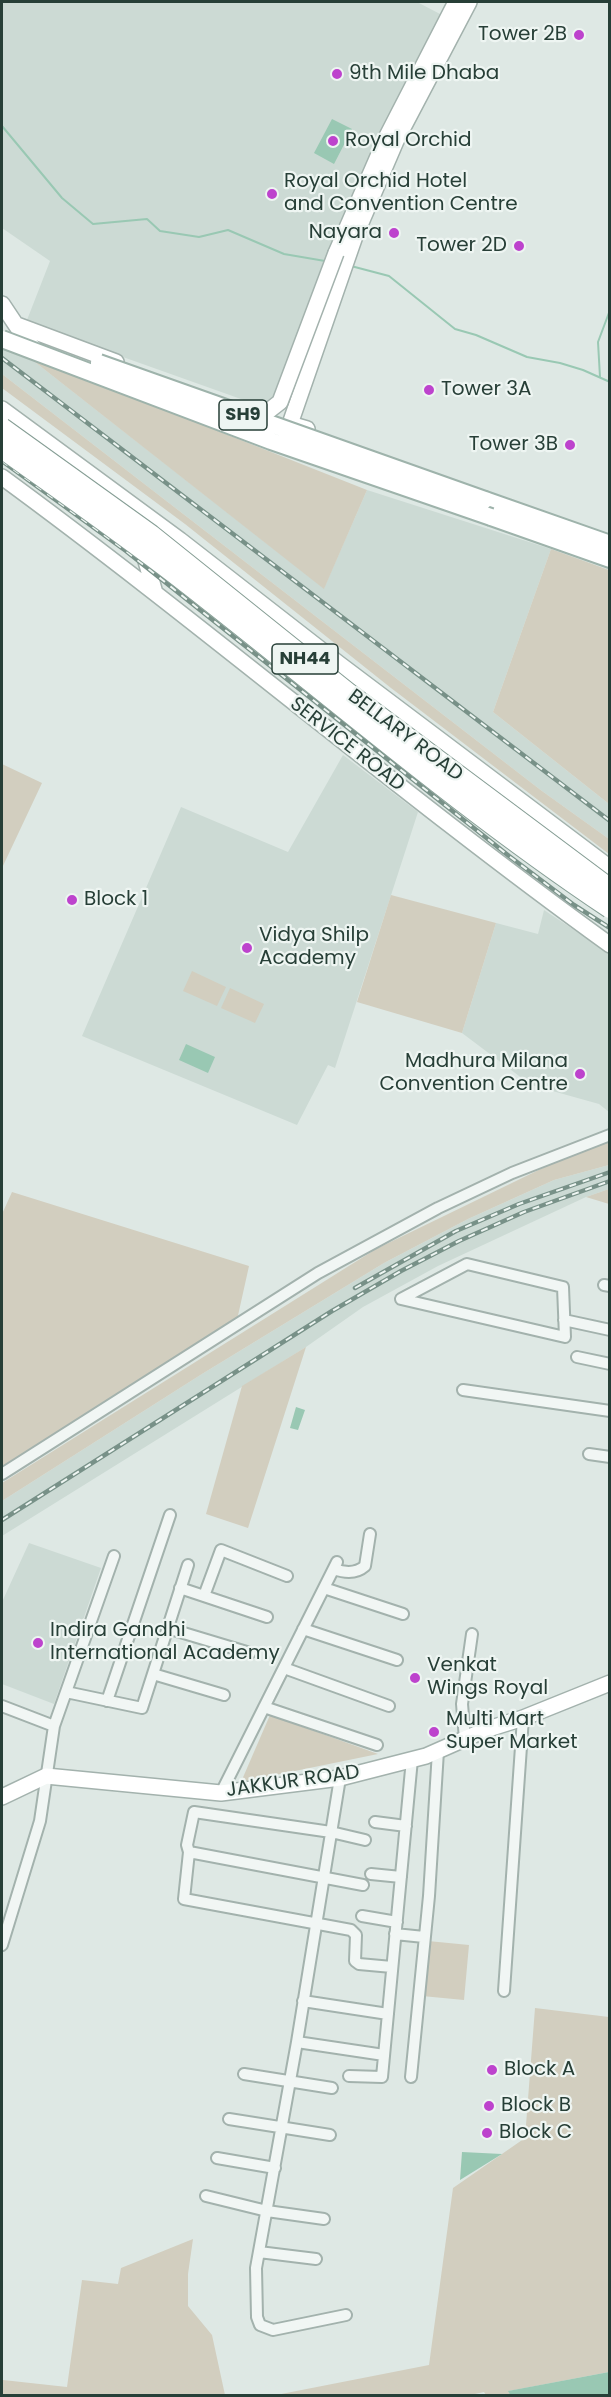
<!DOCTYPE html>
<html>
<head>
<meta charset="utf-8">
<style>
	body { margin:0 }
	#map { position:relative; width:611px; height:2397px; overflow:hidden; background:#dee8e4; font-family:Poppins,sans-serif }
	canvas { display:block }
	.frame { position:absolute; inset:0; border:3px solid #273f37; pointer-events:none }
</style>
</head>
<body>
<div id="map">
<canvas width="611" height="2397"></canvas>
<div class="frame"></div>
</div>
<script>
const c = document.querySelector('canvas').getContext('2d');
c.lineJoin = 'round';
function fill(path, color) {
  c.fillStyle = color;
  c.fill(path, 'evenodd');
}
function trace(path, color, width, dash) {
  c.strokeStyle = color;
  c.lineWidth = width;
  c.lineCap = dash ? 'butt' : 'round';
  c.setLineDash(dash || []);
  c.stroke(path);
}
function drawText(font, color, halo, rows, align = 'center') {
  c.font = font + ' Poppins,sans-serif';
  c.lineWidth = 4.5;
  c.setLineDash([]);
  c.textBaseline = 'middle';
  c.strokeStyle = halo;
  c.fillStyle = color;
  for (const [text, x, y, turn = 0] of rows) {
    c.save();
    c.translate(x, y);
    c.rotate((+turn || 0) * Math.PI / 180);
    c.textAlign = isNaN(turn) ? turn : align;
    if (halo) c.strokeText(text, 0, 0);
    c.fillText(text, 0, 0);
    c.restore();
  }
}
const built = new Path2D(`
	M 2,2 L 417,2 L 442,15 L 333,243 L 269,409 L 33,325 L 27,320 L 50,261 L 2,228 Z
	M 2,347 L 26,355 L 324,588 L 367,490 L 551,549 L 493,712 L 609,804 L 609,839 L 542,791 L 2,374 Z
	M 343,755 L 418,812 L 335,1068 L 328,1065 L 297,1125 L 82,1036 L 181,807 L 288,852 Z
	M 544,910 L 609,953 L 609,1112 L 599,1104 L 531,1085 L 462,1033 L 496,923 L 538,934 Z
	M 609,1165 L 609,1189 L 586,1197 L 438,1266 L 363,1307 L 306,1347 L 2,1536 L 2,1501 L 202,1374 L 384,1263 L 468,1219 L 554,1180 Z
	M 29,1543 L 101,1568 L 54,1704 L 2,1684 L 2,1602 Z`);
const green = new Path2D(`
	M 26,355 L 367,490 L 324,589 Z
	M 2,374 L 542,791 L 609,839 L 609,854 L 391,688 L 185,524 L 2,388 Z
	M 551,549 L 609,570 L 609,804 L 493,712 Z
	M 2,764 L 42,783 L 2,868 Z
	M 391,895 L 496,923 L 462,1033 L 357,1002 Z
	M 192,971 L 226,987 L 217,1006 L 183,991 Z
	M 230,988 L 264,1004 L 255,1023 L 221,1008 Z
	M 609,1142 L 609,1165 L 554,1180 L 468,1219 L 384,1263 L 202,1374 L 2,1501 L 2,1483 L 376,1249 L 551,1164 Z
	M 609,1189 L 609,1204 L 586,1197 Z
	M 12,1192 L 249,1266 L 237,1320 L 2,1469 L 2,1214 Z
	M 306,1347 L 248,1528 L 206,1514 L 242,1386 Z
	M 270,1715 L 378,1754 L 241,1782 Z
	M 428,1941 L 469,1945 L 464,2000 L 422,1996 Z
	M 535,2008 L 609,2017 L 609,2372 L 509,2391 L 511,2395 L 486,2395 L 484,2392 L 466,2396 L 271,2396 L 429,2365 L 453,2188 L 525,2138 Z
	M 193,2239 L 188,2274 L 188,2306 L 212,2335 L 225,2395 L 2,2395 L 3,2380 L 67,2387 L 82,2280 L 118,2284 L 121,2268 Z`);
const water = new Path2D(`
	M 332,119 L 352,129 L 334,164 L 314,153 Z
	M 186,1044 L 215,1057 L 208,1073 L 179,1060 Z
	M 296,1407 L 305,1410 L 298,1430 L 290,1428 Z
	M 462,2152 L 502,2154 L 460,2180 Z
	M 609,2372 L 609,2395 L 511,2396 L 508,2391 Z`);
const stream = new Path2D(`
	M 2,126 L 62,198 L 93,224 L 147,219 L 160,231 L 199,237 L 228,230 L 284,254 L 325,261
	M 351,266 L 389,276 L 455,329 L 476,335 L 527,357 L 560,363 L 583,370 L 610,382
	M 600,377 L 598,342 L 610,310`);
const street = new Path2D(`
	M 467,1264 L 563,1287 L 565,1337 L 401,1299 Z
	M 604,1285 L 610,1286
	M 564,1320 L 610,1330
	M 577,1357 L 610,1364
	M 463,1390 L 610,1411
	M 589,1454 L 610,1457
	M 2,1474 L 318,1273 L 438,1208 L 512,1173 L 610,1135
	M 334,1569 C 345,1573 356,1574 365,1566 L 370,1534
	M 180,1588 L 267,1617
	M 324,1588 L 403,1614
	M 204,1596 L 221,1550 L 287,1576
	M 167,1628 L 250,1653
	M 303,1629 L 397,1660
	M 284,1668 L 389,1706
	M 153,1674 L 224,1695
	M 66,1692 L 142,1708 L 188,1565
	M 107,1701 L 170,1515
	M 2,1706 L 54,1726
	M 264,1707 L 377,1745
	M 465,1739 L 462,1704 L 472,1634
	M 340,1778 L 297,2042 L 256,2268 L 257,2317 L 260,2325 L 273,2330 L 346,2315
	M 221,1793 L 337,1562
	M 375,1822 L 406,1826
	M 365,1840 L 331,1832 L 194,1812 L 187,1845 L 189,1852 L 184,1899 L 351,1930 L 356,1935 L 355,1961 L 359,1964 L 392,1967
	M 189,1852 L 363,1885
	M 371,1874 L 401,1877
	M 362,1916 L 397,1922
	M 395,1934 L 424,1937
	M 2,1945 L 40,1821 L 54,1726 L 114,1556
	M 504,1991 L 523,1718
	M 303,2001 L 388,2014
	M 297,2042 L 384,2055
	M 244,2074 L 332,2088
	M 349,2076 L 382,2077 L 412,1759
	M 411,2077 L 429,1896 L 438,1751
	M 229,2119 L 330,2135
	M 217,2158 L 275,2168
	M 206,2196 L 267,2211 L 324,2219
	M 259,2252 L 316,2259`);
const secondary = new Path2D(`
	M 336,253 L 386,138 L 456,2
	M 2,304 L 28,343 L 40,353
	M 17,325 L 116,362
	M 2,409 L 180,540 L 338,663 L 610,868
	M 307,429 L 290,424 L 354,239 L 396,141 L 469,2
	M 2,477 C 208,628 402,795 610,945
	M 142,547 L 155,593
	M 2,1797 L 46,1776 L 221,1793 L 340,1778 L 426,1756 L 485,1730 L 523,1718 L 610,1683`);
const primary = new Path2D(`
	M 485,500 L 610,544
	M 491,517 L 610,559`);
const rail = new Path2D(`
	M 2,358 L 610,821
	M 2,461 L 126,551 L 509,856 L 574,905 L 610,928
	M 355,1288 L 456,1231 L 519,1204 L 610,1172
	M 2,1520 L 332,1311 L 401,1271 L 459,1241 L 524,1212 L 610,1181`);
const secondaryBridge = new Path2D(`
	M 249,417 L 266,413 L 280,402 L 336,253`);
const primaryBridge = new Path2D(`
	M 2,339 L 271,441 L 491,517
	M 99,363 L 485,500`);
const highwayBridge = new Path2D(`
	M 2,428 L 151,535 L 348,693 L 610,889
	M 2,448 C 59,489 118,530 174,573 C 319,685 457,806 610,908`);
const markers = [
	[579,35,6,"#bd43cd"],
	[337,74,6,"#bd43cd"],
	[333,141,6,"#bd43cd"],
	[272,194,6,"#bd43cd"],
	[394,233,6,"#bd43cd"],
	[519,246,6,"#bd43cd"],
	[429,390,6,"#bd43cd"],
	[570,445,6,"#bd43cd"],
	[72,900,6,"#bd43cd"],
	[247,948,6,"#bd43cd"],
	[580,1074,6,"#bd43cd"],
	[38,1643,6,"#bd43cd"],
	[415,1678,6,"#bd43cd"],
	[434,1732,6,"#bd43cd"],
	[492,2070,6,"#bd43cd"],
	[489,2106,6,"#bd43cd"],
	[487,2133,6,"#bd43cd"]
];
const shields = [
	[243,415,48],
	[305,659,66]
];
const shieldNames = [
	["SH9",243,415],
	["NH44",305,659]
];
const poiNames = [
	["Tower 2B",567,35,"right"],
	["9th Mile Dhaba",349,74],
	["Royal Orchid",345,141],
	["Royal Orchid Hotel",284,182],
	["and Convention Centre",284,205],
	["Nayara",382,233,"right"],
	["Tower 2D",507,246,"right"],
	["Tower 3A",441,390],
	["Tower 3B",558,445,"right"],
	["Block 1",84,900],
	["Vidya Shilp",259,936],
	["Academy",259,959],
	["Madhura Milana",568,1062,"right"],
	["Convention Centre",568,1085,"right"],
	["Indira Gandhi",50,1631],
	["International Academy",50,1654],
	["Venkat",427,1666],
	["Wings Royal",427,1689],
	["Multi Mart",446,1720],
	["Super Market",446,1743],
	["Block A",504,2070],
	["Block B",501,2106],
	["Block C",499,2133]
];
const streetNames = [
	["BELLARY ROAD",405,736,37],
	["SERVICE ROAD",347,745,38],
	["JAKKUR ROAD",293,1782,-8]
];
fill(built, '#ccdad4');
fill(green, '#d2cebf');
fill(water, '#99c8b3');
trace(stream, '#99c8b3', 2);
trace(street, '#a3b2ad', 14);
trace(secondary, '#a3b2ad', 18);
trace(primary, '#9eb3ab', 20);
trace(street, '#f1f6f4', 10);
trace(secondary, '#fff', 15);
trace(primary, '#fff', 16);
trace(rail, '#789188', 4.5);
trace(rail, '#eef5f2', 2, [7]);
trace(secondaryBridge, '#a3b2ad', 18, []);
trace(primaryBridge, '#9eb3ab', 20, []);
trace(highwayBridge, '#869e95', 22, []);
trace(secondaryBridge, '#fff', 15);
trace(primaryBridge, '#fff', 16);
trace(highwayBridge, '#fff', 20);
for (const [x, y, r, color] of markers) {
  const dot = new Path2D();
  dot.arc(x, y, r, 0, 2 * Math.PI);
  c.fillStyle = color;
  c.fill(dot);
  trace(dot, '#eef5f2', 2);
}
for (const [x, y, w] of shields) {
  const box = new Path2D();
  box.roundRect(x - w / 2, y - 15, w, 30, 4.5);
  c.fillStyle = '#eef5f2';
  c.fill(box);
  trace(box, '#273f37', 1.5);
}
drawText('bold 18px', '#273f37', null, shieldNames);
drawText('20px', '#273f37', '#eef5f2', poiNames, 'left');
drawText('20px', '#273f37', '#eef5f2', streetNames);
</script>
</body>
</html>
